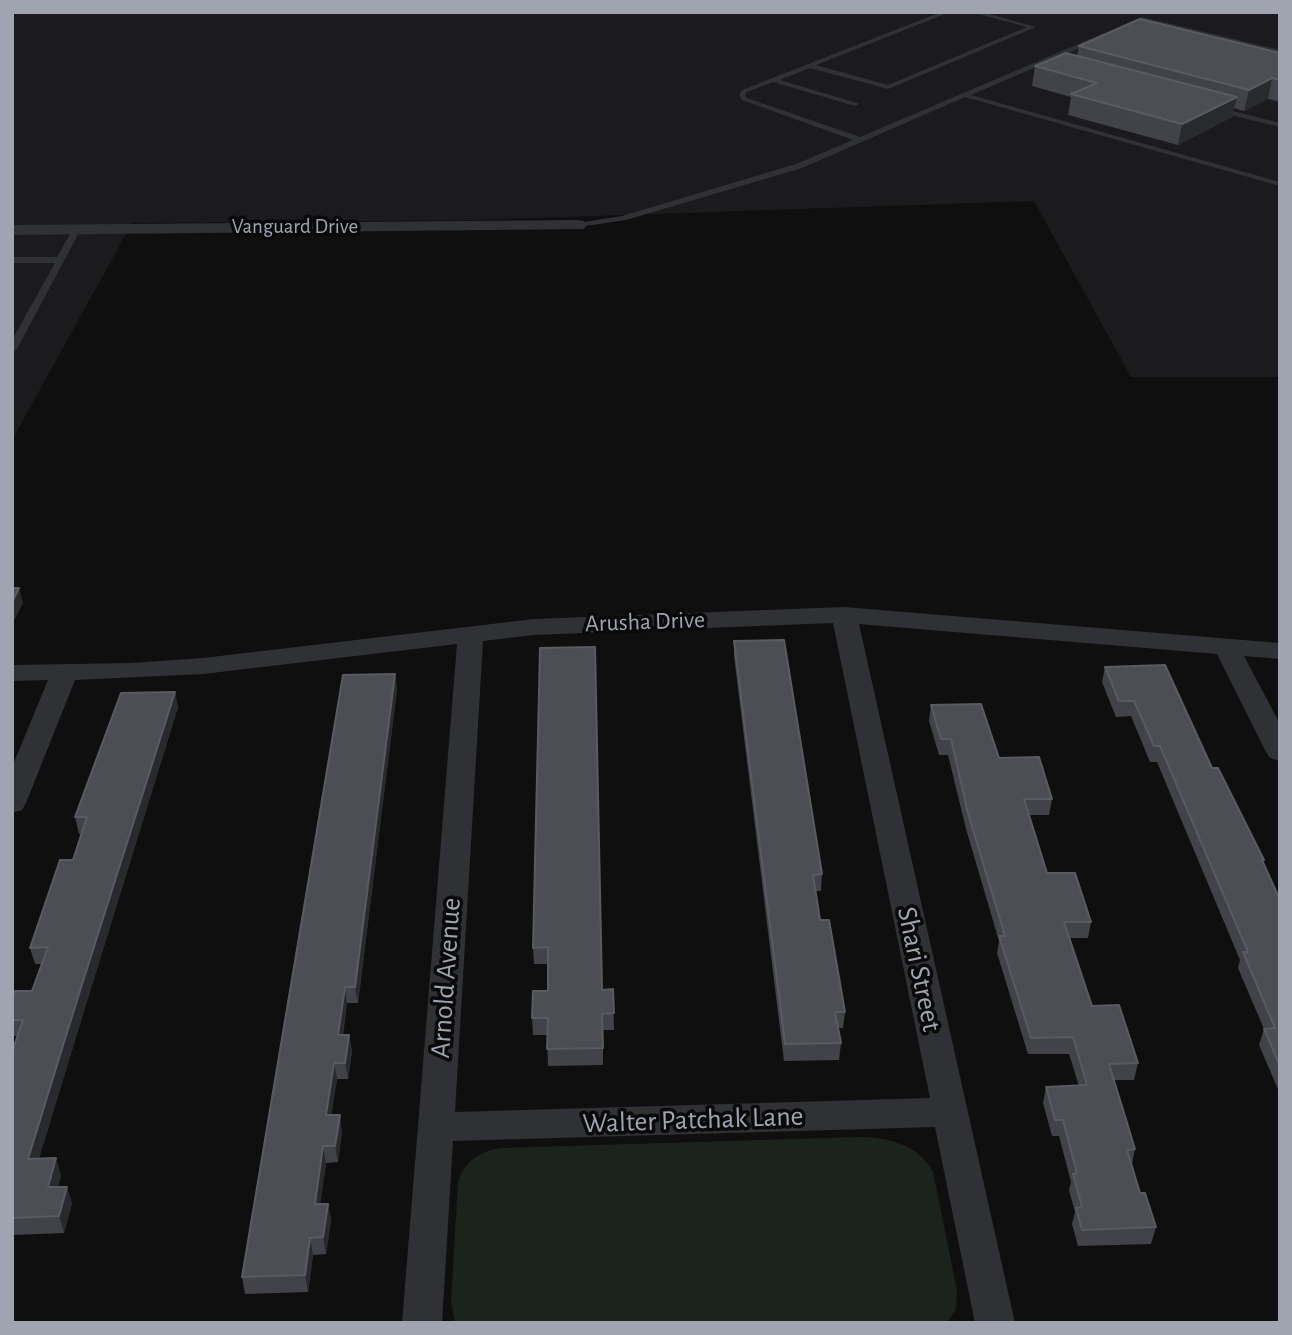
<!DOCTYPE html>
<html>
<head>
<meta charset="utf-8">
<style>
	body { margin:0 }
	#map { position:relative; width:1292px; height:1335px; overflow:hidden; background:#0f0f10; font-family:"Alegreya Sans",sans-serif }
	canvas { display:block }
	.frame { position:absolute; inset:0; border:14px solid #a0a4b1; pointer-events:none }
</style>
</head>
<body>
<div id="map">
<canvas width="1292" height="1335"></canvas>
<div class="frame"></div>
</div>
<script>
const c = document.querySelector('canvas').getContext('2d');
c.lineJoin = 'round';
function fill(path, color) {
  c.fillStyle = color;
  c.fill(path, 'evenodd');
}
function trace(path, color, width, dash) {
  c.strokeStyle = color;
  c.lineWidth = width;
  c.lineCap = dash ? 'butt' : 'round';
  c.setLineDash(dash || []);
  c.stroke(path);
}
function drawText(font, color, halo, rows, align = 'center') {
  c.font = font + ' "Alegreya Sans",sans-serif';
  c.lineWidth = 7;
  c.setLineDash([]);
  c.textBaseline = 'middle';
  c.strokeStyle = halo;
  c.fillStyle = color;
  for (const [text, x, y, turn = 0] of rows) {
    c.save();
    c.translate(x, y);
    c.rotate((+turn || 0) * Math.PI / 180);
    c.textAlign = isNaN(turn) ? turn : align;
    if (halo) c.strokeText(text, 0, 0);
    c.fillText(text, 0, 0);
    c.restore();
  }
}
const built = new Path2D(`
	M 12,12 L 1280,12 L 1280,377 L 1131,377 L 1034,201 L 479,220 L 132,223 L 12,440 Z`);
const green = new Path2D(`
	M 856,1137 C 885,1137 918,1143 933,1172 L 957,1290 L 956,1309 L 947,1323 L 455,1323 L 451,1301 L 458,1183 C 463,1162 480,1151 501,1148 Z`);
const lane = new Path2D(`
	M 941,12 L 950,12 L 816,65 L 888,85 L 1027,27 L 971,12 L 982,12 L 1036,27 L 888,89 L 810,68 L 780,80 L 857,103 L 859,104 L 855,106 L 773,82 L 747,92 L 745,95 L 747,98 L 860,137 L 1142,17 L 1280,50 L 1280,54 L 1143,21 L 971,95 L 1280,182 L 1280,186 L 965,97 L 802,168 L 626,220 L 578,227 L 574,225 L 578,223 L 622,216 L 796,164 L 853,140 L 742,100 L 739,95 L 742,90 Z
	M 1217,107 L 1280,123 L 1280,127 L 1214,111 L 1214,107 Z
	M 74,227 L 81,229 L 17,349 L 12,352 L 12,340 L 55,263 L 12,263 L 12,257 L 57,257 Z`);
const street = new Path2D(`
	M 578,220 L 584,221 L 587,225 L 584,229 L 12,235 L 12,225 Z
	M 844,607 L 1280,643 L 1280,659 L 1244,656 L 1280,724 L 1280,761 L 1270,758 L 1266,752 L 1217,654 L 859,624 L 1015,1323 L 975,1323 L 935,1127 L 453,1141 L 442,1323 L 402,1323 L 457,644 L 203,674 L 75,680 L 26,803 L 22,810 L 12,813 L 12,767 L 48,680 L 12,681 L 12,665 L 131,663 L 203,658 L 534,619 ZM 833,623 L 930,1098 L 455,1112 L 483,641 L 534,635 Z`);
const wall = new Path2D(`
	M 1079,46 L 1280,53 L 1280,102 L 1268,99 L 1244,111 L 1234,108 L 1232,117 L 1178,145 L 1068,115 L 1071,97 L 1032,86 L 1035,66 L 1077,56 Z
	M 734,641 L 822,874 L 821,891 L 816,891 L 820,920 L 845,1012 L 843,1028 L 838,1028 L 841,1043 L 839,1060 L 784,1061 L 734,656 Z
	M 540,648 L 602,990 L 613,989 L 614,1030 L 603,1030 L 603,1065 L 548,1066 L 547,1035 L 533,1035 L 532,1018 L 548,991 L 548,964 L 534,964 L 533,948 Z
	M 1105,667 L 1212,768 L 1264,860 L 1263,863 L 1280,900 L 1280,1094 L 1259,1045 L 1264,1029 L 1238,968 L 1240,960 L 1157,762 L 1150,762 L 1131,716 L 1116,717 L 1102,682 Z
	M 395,674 L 397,689 L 358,1003 L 347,1003 L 343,1035 L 349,1035 L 352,1051 L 348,1079 L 337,1079 L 331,1115 L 342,1132 L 338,1162 L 326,1163 L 320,1204 L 328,1204 L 331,1220 L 326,1254 L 313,1255 L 308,1292 L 245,1294 L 242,1277 Z
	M 175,692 L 178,707 L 83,1014 L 39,1158 L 61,1175 L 58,1187 L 72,1203 L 64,1233 L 12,1235 L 12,1052 L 18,1036 L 12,1036 L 12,998 L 32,991 L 42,964 L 35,964 L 30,948 L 73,860 L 82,833 L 79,834 L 75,817 Z
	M 931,705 L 1052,799 L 1049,815 L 1029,815 L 1047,873 L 1091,922 L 1088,938 L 1070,938 L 1092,1006 L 1138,1063 L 1134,1080 L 1114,1080 L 1135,1149 L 1132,1164 L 1140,1193 L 1156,1227 L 1151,1244 L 1078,1246 L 1072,1224 L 1075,1212 L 1069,1190 L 1071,1182 L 1059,1136 L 1052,1136 L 1043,1103 L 1046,1087 L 1079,1086 L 1069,1054 L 1028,1054 L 997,953 L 999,941 L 966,829 L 948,755 L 939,755 L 929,721 Z`);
const shadedWall = new Path2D(`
	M 1272,78 L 1268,99 L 1244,111 L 1249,90 Z
	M 1237,97 L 1232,117 L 1178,145 L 1182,124 Z
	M 19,588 L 23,603 L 12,625 L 12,602 Z
	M 395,674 L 397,689 L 358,1003 L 355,987 Z
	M 175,692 L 178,707 L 83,1014 L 34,1175 L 28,1159 L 78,997 Z
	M 345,987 L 347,1003 L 340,1051 L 338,1035 Z
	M 349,1035 L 352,1051 L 348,1079 L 345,1063 Z
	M 334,1063 L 337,1079 L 329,1132 L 326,1115 Z
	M 340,1115 L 342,1132 L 338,1162 L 335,1146 Z
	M 323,1146 L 326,1163 L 318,1221 L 315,1204 Z
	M 56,1158 L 61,1175 L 53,1204 L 48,1187 Z
	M 67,1187 L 72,1203 L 64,1233 L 59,1216 Z
	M 328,1204 L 331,1220 L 326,1254 L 323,1237 Z
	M 310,1238 L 313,1255 L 308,1292 L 305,1275 Z`);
const building = new Path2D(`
	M 1140,19 L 1280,53 L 1280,80 L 1272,78 L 1249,90 L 1079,46 Z
	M 1066,53 L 1237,97 L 1182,124 L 1071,94 L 1097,83 L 1035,66 Z
	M 12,588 L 19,588 L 12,602 Z
	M 784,640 L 822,874 L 813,875 L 820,920 L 829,920 L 845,1012 L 835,1012 L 841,1043 L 785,1044 L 734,641 Z
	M 595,647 L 602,990 L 613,989 L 614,1013 L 602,1014 L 603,1048 L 547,1049 L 548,1018 L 532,1018 L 533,991 L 548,991 L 548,947 L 533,948 L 540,648 Z
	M 1165,665 L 1212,768 L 1218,768 L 1264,860 L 1262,860 L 1280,900 L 1280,1066 L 1264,1029 L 1275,1028 L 1243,952 L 1248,952 L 1160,746 L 1154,746 L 1134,701 L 1119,701 L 1105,667 Z
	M 395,674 L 355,987 L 345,987 L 338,1035 L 349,1035 L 345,1063 L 334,1063 L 326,1115 L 340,1115 L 335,1146 L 323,1146 L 315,1204 L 328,1204 L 323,1237 L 310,1238 L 305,1275 L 242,1277 L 343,675 Z
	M 175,692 L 78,997 L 28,1159 L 56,1158 L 48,1187 L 67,1187 L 59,1216 L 12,1218 L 12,1052 L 23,1020 L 12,1020 L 12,998 L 15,991 L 32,991 L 48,947 L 30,948 L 60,860 L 73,860 L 87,817 L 75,817 L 121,693 Z
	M 981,704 L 999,758 L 1039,757 L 1052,799 L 1024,799 L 1047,873 L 1075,873 L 1091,922 L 1064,922 L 1092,1006 L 1119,1005 L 1138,1063 L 1109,1064 L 1135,1149 L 1127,1150 L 1140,1193 L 1145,1193 L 1156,1227 L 1082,1230 L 1076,1208 L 1082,1207 L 1073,1174 L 1077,1173 L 1063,1120 L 1055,1120 L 1046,1087 L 1087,1085 L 1073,1037 L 1031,1038 L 999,936 L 1005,936 L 968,813 L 951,739 L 941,739 L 931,705 Z`);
const farStreetnames = [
	["Vanguard Drive",295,227]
];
const streetNames = [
	["Arusha Drive",645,622,-2]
];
const nearStreetnames = [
	["Shari Street",919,969,78],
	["Arnold Avenue",446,978,-86],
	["Walter Patchak Lane",693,1120,-2]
];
fill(built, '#1b1b1d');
fill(green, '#1b231d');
fill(lane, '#303135');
fill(street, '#303135');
fill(wall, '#424348');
fill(shadedWall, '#292a2d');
fill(building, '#4c4e53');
trace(building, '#595b62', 2);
drawText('21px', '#a0a4b1', '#0a0a0b', farStreetnames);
drawText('24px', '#a0a4b1', '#0a0a0b', streetNames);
drawText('28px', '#a0a4b1', '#0a0a0b', nearStreetnames);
</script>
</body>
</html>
